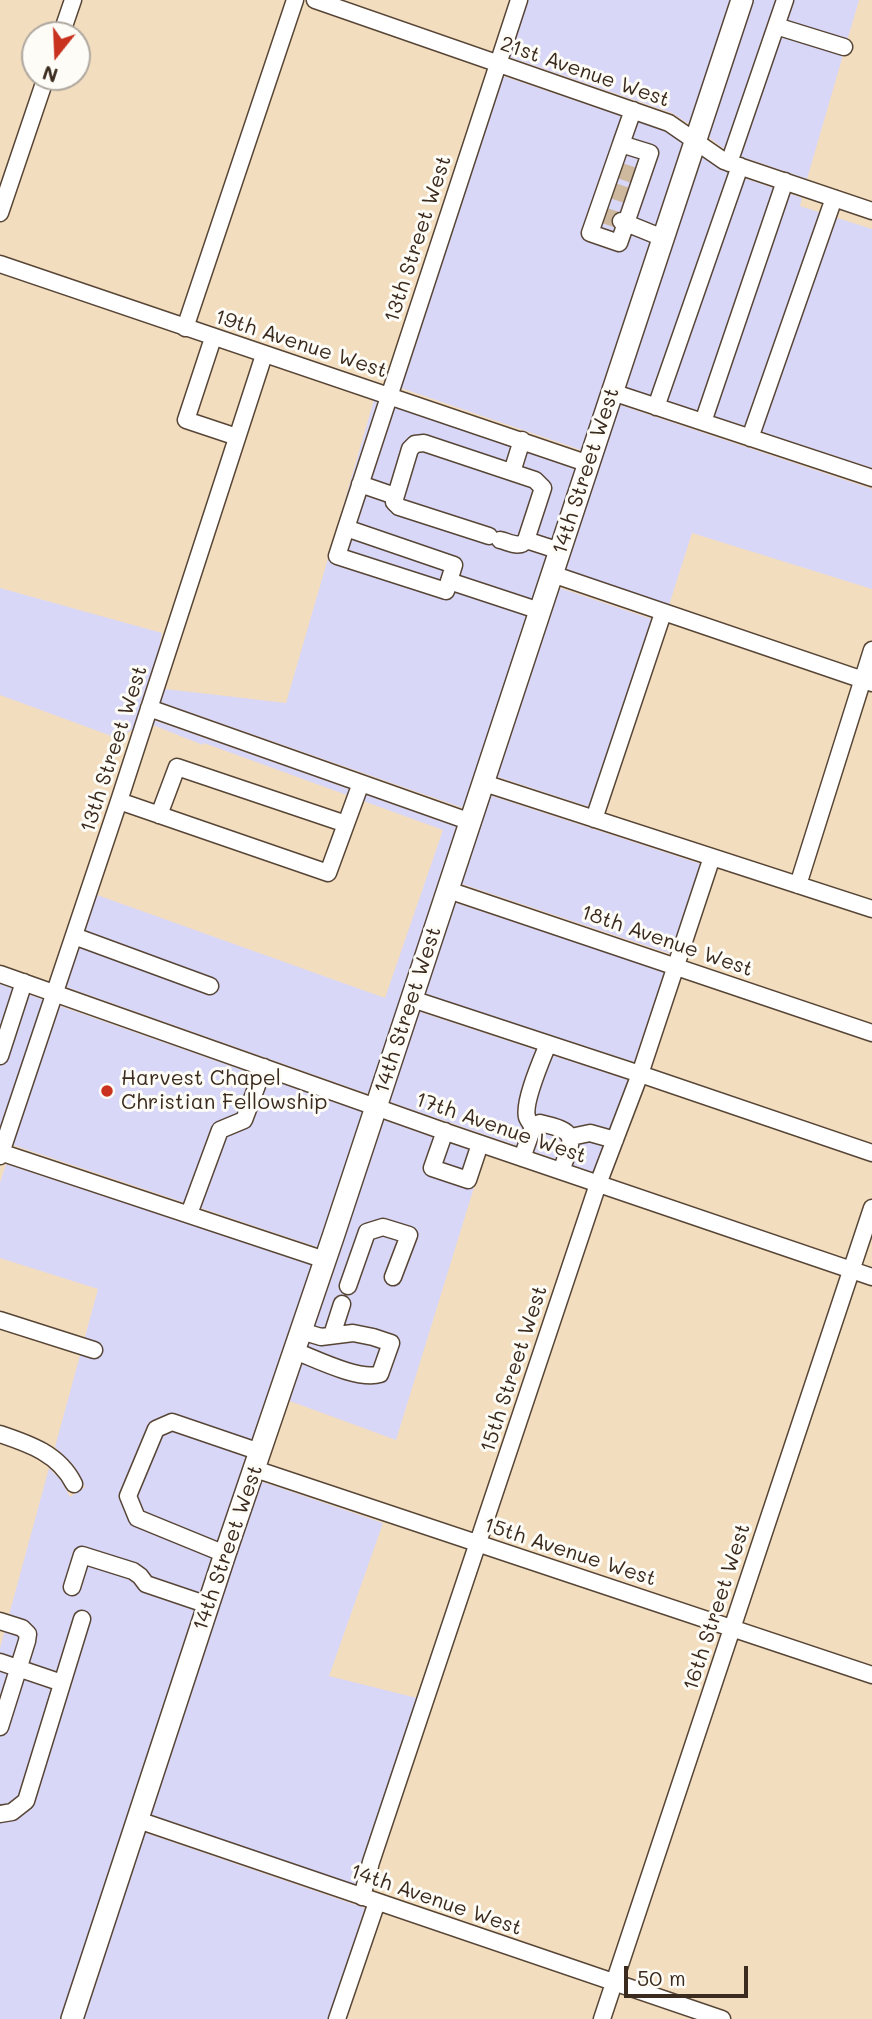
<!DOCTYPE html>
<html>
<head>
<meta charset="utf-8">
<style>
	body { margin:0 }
	#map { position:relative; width:872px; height:2019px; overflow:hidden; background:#f3ddbf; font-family:Mali,sans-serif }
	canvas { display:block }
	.north { position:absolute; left:21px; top:21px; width:70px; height:70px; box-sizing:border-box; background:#fdfcf7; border:2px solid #afa8a0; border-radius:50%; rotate:198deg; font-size:19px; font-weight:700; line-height:28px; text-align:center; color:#3b2a1e }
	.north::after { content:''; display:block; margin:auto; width:24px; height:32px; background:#c8321e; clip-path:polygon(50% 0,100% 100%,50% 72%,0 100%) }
	.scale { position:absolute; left:624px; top:1966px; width:124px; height:32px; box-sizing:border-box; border:4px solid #3b2a1e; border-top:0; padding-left:9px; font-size:21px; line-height:24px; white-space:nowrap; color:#3b2a1e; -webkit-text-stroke:5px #fdfcf7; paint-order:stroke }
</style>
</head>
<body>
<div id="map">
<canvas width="872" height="2019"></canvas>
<div class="north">N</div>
<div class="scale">50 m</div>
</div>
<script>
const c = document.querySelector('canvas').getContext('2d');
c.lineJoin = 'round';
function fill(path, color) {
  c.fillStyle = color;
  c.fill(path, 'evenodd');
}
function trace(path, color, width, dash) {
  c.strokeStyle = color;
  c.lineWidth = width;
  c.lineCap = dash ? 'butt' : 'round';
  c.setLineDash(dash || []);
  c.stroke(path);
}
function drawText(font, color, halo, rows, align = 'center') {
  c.font = font + ' Mali,sans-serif';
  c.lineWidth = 6;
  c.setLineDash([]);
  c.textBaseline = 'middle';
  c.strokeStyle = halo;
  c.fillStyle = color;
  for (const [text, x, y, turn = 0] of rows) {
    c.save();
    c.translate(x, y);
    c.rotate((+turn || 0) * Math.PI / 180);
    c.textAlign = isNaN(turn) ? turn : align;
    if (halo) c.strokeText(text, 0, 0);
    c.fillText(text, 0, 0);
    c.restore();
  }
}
const built = new Path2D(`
	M 528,0 L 733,0 L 692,126 L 672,113 L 509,57 Z
	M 752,0 L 859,0 L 807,179 L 728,152 L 707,136 Z
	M 503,76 L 665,131 L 686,145 L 584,451 L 401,388 Z
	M 700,155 L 721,170 L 802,198 L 800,206 L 872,229 L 872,468 L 623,386 Z
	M 374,400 L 378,401 L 347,498 L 363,503 L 395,407 L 578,470 L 466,809 L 160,702 L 165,689 L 286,703 Z
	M 617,404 L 872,489 L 872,589 L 692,533 L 669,605 L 563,568 Z
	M 557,587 L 663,623 L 605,812 L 495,776 Z
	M 0,588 L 162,633 L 159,651 L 134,729 L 117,738 L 0,695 Z
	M 154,720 L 460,828 L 371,1095 L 66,987 L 97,895 L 385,998 L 443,830 L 204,743 L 203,745 L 153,725 Z
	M 489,795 L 701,864 L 671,954 L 459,883 Z
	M 453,902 L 665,972 L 634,1062 L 423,993 Z
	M 0,984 L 44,1000 L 0,1129 Z
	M 60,1006 L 365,1113 L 320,1248 L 13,1145 Z
	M 417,1011 L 628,1080 L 593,1172 L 387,1101 Z
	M 381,1119 L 484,1155 L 396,1440 L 287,1400 Z
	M 6,1164 L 314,1266 L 63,2019 L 0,2019 L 0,1648 L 49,1468 L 61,1480 L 70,1497 L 85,1487 L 74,1466 L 55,1447 L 98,1289 L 0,1258 L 0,1183 Z
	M 260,1481 L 383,1523 L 329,1676 L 417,1698 L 363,1859 L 356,1885 L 149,1814 Z
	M 143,1832 L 365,1908 L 328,2019 L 81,2019 Z`);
const minorTunnel = new Path2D(`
	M 618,170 L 636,176
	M 611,190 L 629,196
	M 603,215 L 621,221`);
const minor = new Path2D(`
	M 315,0 L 669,123 L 724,161 L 872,211
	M 776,26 L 844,47
	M 61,35 L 73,0
	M 633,110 L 621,144 L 650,153 L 626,223 L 663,238
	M 621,144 L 590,233 L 619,243 L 626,223 L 621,221
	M 729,163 L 785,0
	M 0,213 L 46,77
	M 0,264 C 196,331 393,396 589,464
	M 185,328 L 295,0
	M 213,338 L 186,420 L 237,437
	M 612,392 L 872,478
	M 656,407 L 740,166
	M 703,422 L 785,181
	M 750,438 L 834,198
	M 512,472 L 522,440
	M 360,484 L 395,496
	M 346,528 L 519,0
	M 346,528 L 454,565 L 446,591 L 337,556 Z
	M 489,536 L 399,507 L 394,502 L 410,449 L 415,444 L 424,443 L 535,480 L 543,488 L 526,540 L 560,551
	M 500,540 C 509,542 520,549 526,540
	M 552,574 L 872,683
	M 449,581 L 540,611
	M 149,708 L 471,822
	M 484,783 L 872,909
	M 119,801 L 328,873 L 361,783
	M 159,815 L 177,767 L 346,824
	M 594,819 L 663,613
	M 798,885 L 872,650
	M 448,890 L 872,1033
	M 74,936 L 210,986
	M 0,974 L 449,1133 L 872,1277
	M 412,999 L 640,1074 L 872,1153
	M 0,1056 L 24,982
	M 533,1127 C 531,1124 528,1120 527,1117 C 523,1102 542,1059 548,1044
	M 445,1131 L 432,1168 L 468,1180 L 480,1144
	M 571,1137 L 590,1133 L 615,1140
	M 0,1152 L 325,1260
	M 0,1156 L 119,801 L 264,355
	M 522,1158 L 533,1127 L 540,1123 C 580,1132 573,1138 561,1171
	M 189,1214 L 220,1130 L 244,1120 L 264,1067
	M 348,1286 L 367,1232 L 383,1227 L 409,1235 L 393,1277
	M 0,1320 L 94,1350
	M 332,1335 L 342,1304
	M 295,1351 C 316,1359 359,1381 380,1374 L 391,1343 L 373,1337 L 353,1333 L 321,1337 L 301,1331
	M 0,1434 C 30,1444 59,1454 74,1484
	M 255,1469 L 872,1675
	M 225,1554 L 137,1518 L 128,1496 L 156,1429 L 172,1422 L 260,1452
	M 72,1587 L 82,1555 L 133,1571 L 140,1576 L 146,1584 L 208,1605
	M 0,1621 L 22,1628 L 28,1634 L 27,1641 L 0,1727
	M 0,1662 L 62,1683
	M 0,1814 L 12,1812 L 26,1801 L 82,1619
	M 138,1820 L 722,2019
	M 362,1897 L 371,1862 L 598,1184 L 640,1074 L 712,857
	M 337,2019 L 377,1902
	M 602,2019 L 872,1208`);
const major = new Path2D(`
	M 72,2019 L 225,1554 L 333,1237 L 742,0`);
const markers = [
	[107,1091,7,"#c8321e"]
];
const streetNames = [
	["21st Avenue West",585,72,19],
	["13th Street West",418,239,-72],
	["19th Avenue West",301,344,18],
	["14th Street West",586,471,-72],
	["13th Street West",114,749,-72],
	["18th Avenue West",667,941,19],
	["14th Street West",408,1010,-72],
	["17th Avenue West",501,1128,19],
	["15th Street West",514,1369,-72],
	["14th Street West",228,1548,-71],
	["15th Avenue West",570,1552,18],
	["16th Street West",717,1607,-72],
	["14th Avenue West",436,1900,19]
];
const poiNames = [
	["Harvest Chapel",121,1079],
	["Christian Fellowship",121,1103]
];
fill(built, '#d8d7f8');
trace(minorTunnel, '#ceb99f', 16, [16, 8]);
trace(minor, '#574536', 19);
trace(major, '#574536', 24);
trace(minor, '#fff', 16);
trace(major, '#fff', 21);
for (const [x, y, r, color] of markers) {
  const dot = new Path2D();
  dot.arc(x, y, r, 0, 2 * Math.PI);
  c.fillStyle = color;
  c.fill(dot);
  trace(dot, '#fdfcf7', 2.5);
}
drawText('21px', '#3b2a1e', '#fdfcf7', streetNames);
drawText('21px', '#3b2a1e', '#fdfcf7', poiNames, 'left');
</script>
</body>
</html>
